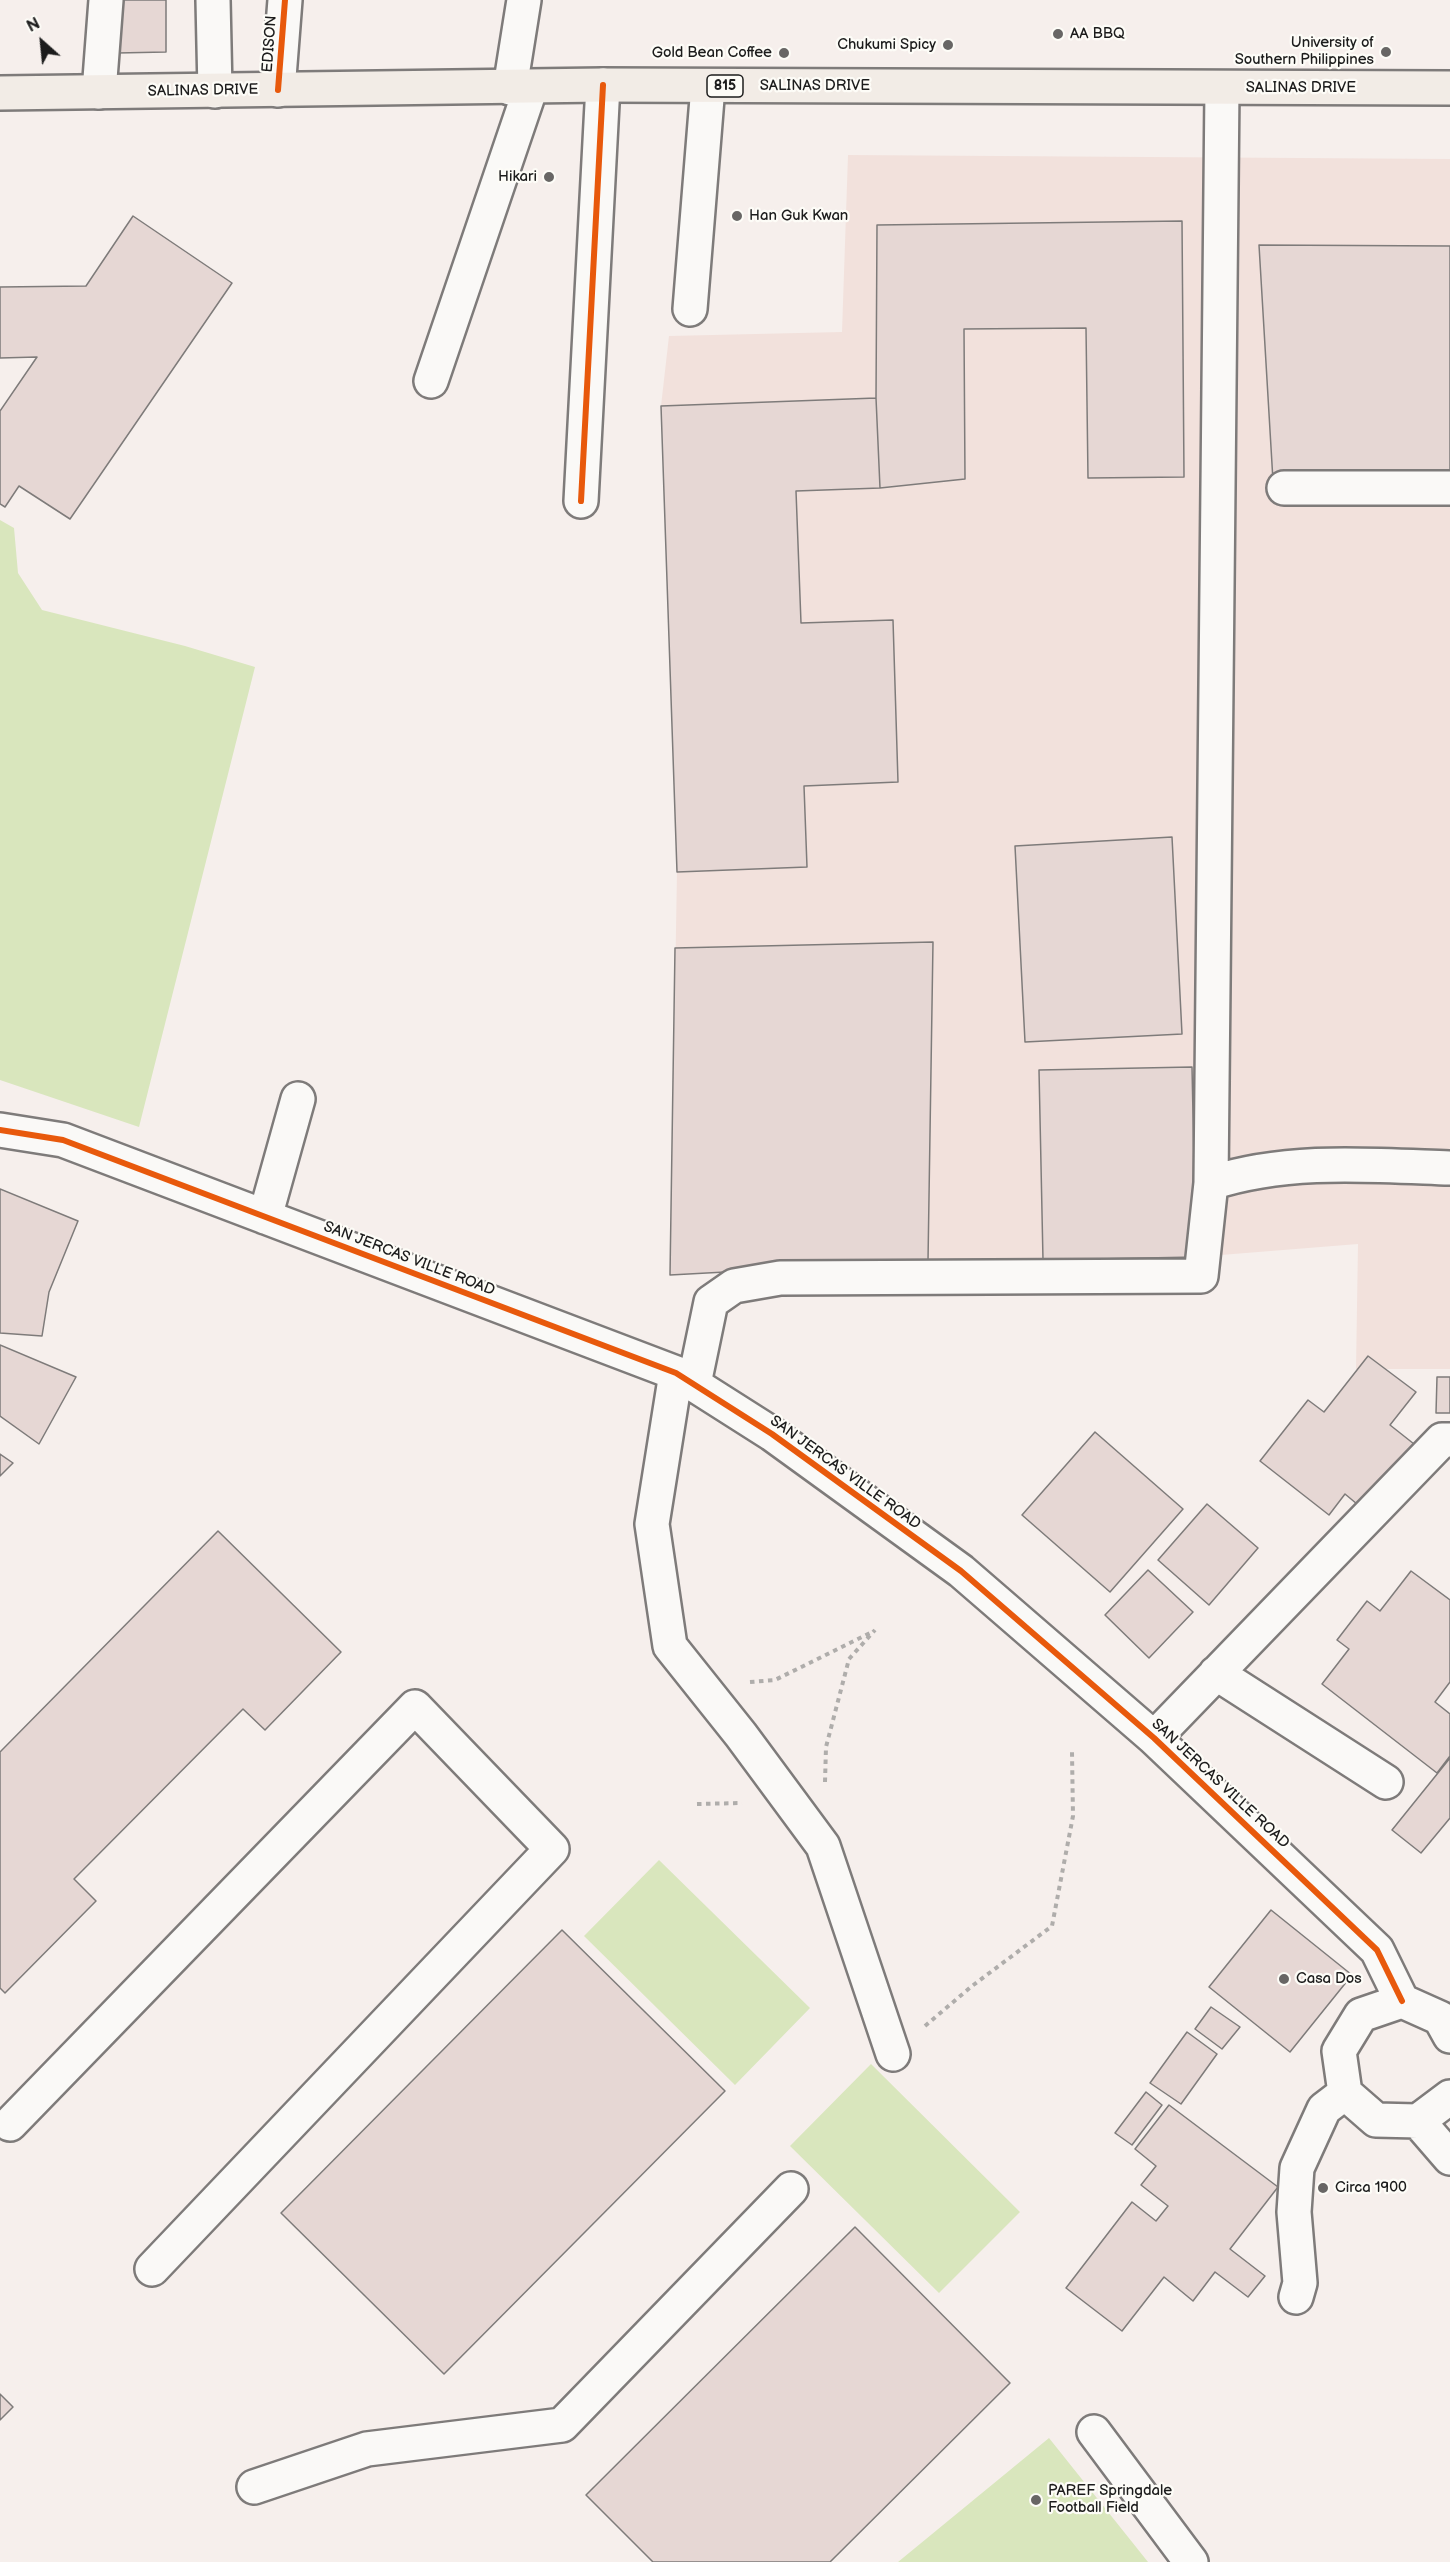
<!DOCTYPE html>
<html>
<head>
<meta charset="utf-8">
<style>
	body { margin:0 }
	#map { position:relative; width:1450px; height:2562px; overflow:hidden; background:#f6efec; font-family:"Balsamiq Sans",sans-serif }
	canvas { display:block }
	.north { position:absolute; left:12px; top:12px; width:60px; height:60px; -webkit-text-stroke:4px #fdfcf7; paint-order:stroke; rotate:333deg; font-size:16px; font-weight:700; line-height:24px; text-align:center; color:#1c1c1c }
	.north::after { content:''; display:block; margin:auto; width:21px; height:27px; background:#1c1c1c; clip-path:polygon(50% 0,100% 100%,50% 72%,0 100%) }
</style>
</head>
<body>
<div id="map">
<canvas width="1450" height="2562"></canvas>
<div class="north">N</div>
</div>
<script>
const c = document.querySelector('canvas').getContext('2d');
c.lineJoin = 'round';
function fill(path, color) {
  c.fillStyle = color;
  c.fill(path, 'evenodd');
}
function trace(path, color, width, dash) {
  c.strokeStyle = color;
  c.lineWidth = width;
  c.lineCap = dash ? 'butt' : 'round';
  c.setLineDash(dash || []);
  c.stroke(path);
}
function drawText(font, color, halo, rows, align = 'center') {
  c.font = font + ' "Balsamiq Sans",sans-serif';
  c.lineWidth = 4.5;
  c.setLineDash([]);
  c.textBaseline = 'middle';
  c.strokeStyle = halo;
  c.fillStyle = color;
  for (const [text, x, y, turn = 0] of rows) {
    c.save();
    c.translate(x, y);
    c.rotate((+turn || 0) * Math.PI / 180);
    c.textAlign = isNaN(turn) ? turn : align;
    if (halo) c.strokeText(text, 0, 0);
    c.fillText(text, 0, 0);
    c.restore();
  }
}
const built = new Path2D(`
	M 848,155 L 1450,159 L 1450,1369 L 1356,1369 L 1358,1244 L 1196,1257 L 928,1261 L 670,1275 L 677,872 L 661,406 L 669,336 L 842,332 Z`);
const green = new Path2D(`
	M 0,520 L 14,528 L 18,573 L 42,610 L 185,646 L 255,667 L 139,1127 L 0,1080 Z
	M 659,1860 L 810,2008 L 735,2085 L 584,1936 Z
	M 871,2064 L 1020,2212 L 939,2293 L 790,2146 Z
	M 1049,2438 L 1148,2562 L 898,2562 Z`);
const building = new Path2D(`
	M 117,0 L 166,0 L 166,52 L 117,53 Z
	M 133,216 L 232,283 L 70,519 L 19,486 L 5,507 L 0,504 L 0,411 L 37,357 L 0,358 L 0,287 L 86,286 Z
	M 1182,221 L 1184,477 L 1088,478 L 1086,328 L 964,329 L 965,479 L 880,488 L 876,398 L 877,225 Z
	M 1259,245 L 1450,246 L 1450,483 L 1273,481 Z
	M 876,398 L 880,488 L 796,491 L 801,623 L 893,620 L 898,782 L 804,786 L 807,867 L 677,872 L 661,406 Z
	M 1172,837 L 1182,1034 L 1025,1042 L 1015,846 Z
	M 933,942 L 928,1261 L 670,1275 L 675,948 Z
	M 1192,1067 L 1196,1257 L 1043,1260 L 1039,1070 Z
	M 0,1189 L 78,1221 L 49,1292 L 42,1336 L 0,1333 Z
	M 0,1345 L 76,1377 L 39,1444 L 0,1416 Z
	M 1368,1356 L 1416,1392 L 1390,1425 L 1414,1444 L 1363,1509 L 1345,1494 L 1329,1515 L 1260,1461 L 1308,1400 L 1324,1412 Z
	M 1437,1377 L 1450,1377 L 1450,1413 L 1436,1413 Z
	M 1095,1432 L 1183,1509 L 1110,1592 L 1022,1515 Z
	M 0,1454 L 13,1463 L 0,1476 Z
	M 1207,1504 L 1258,1548 L 1209,1605 L 1158,1560 Z
	M 218,1531 L 341,1652 L 265,1730 L 243,1709 L 74,1879 L 96,1901 L 5,1993 L 0,1988 L 0,1752 Z
	M 1148,1570 L 1193,1612 L 1149,1658 L 1105,1615 Z
	M 1411,1571 L 1450,1600 L 1450,1682 L 1435,1702 L 1450,1714 L 1450,1756 L 1437,1773 L 1322,1684 L 1349,1649 L 1337,1640 L 1367,1601 L 1380,1611 Z
	M 1450,1758 L 1450,1818 L 1421,1853 L 1392,1830 Z
	M 1271,1910 L 1352,1975 L 1290,2052 L 1209,1987 Z
	M 562,1930 L 725,2091 L 444,2374 L 281,2213 Z
	M 1211,2007 L 1240,2027 L 1222,2049 L 1195,2029 Z
	M 1187,2032 L 1217,2054 L 1181,2104 L 1150,2083 Z
	M 1146,2092 L 1162,2105 L 1132,2145 L 1115,2133 Z
	M 1169,2105 L 1278,2187 L 1230,2249 L 1265,2276 L 1248,2297 L 1215,2272 L 1193,2301 L 1164,2277 L 1122,2331 L 1066,2288 L 1132,2202 L 1156,2221 L 1168,2206 L 1141,2185 L 1156,2166 L 1135,2149 Z
	M 855,2227 L 1010,2383 L 830,2562 L 653,2562 L 586,2495 Z
	M 0,2394 L 13,2407 L 0,2420 Z`);
const path = new Path2D(`
	M 750,1682 L 775,1680 L 872,1632
	M 825,1782 L 826,1747 L 849,1659 L 875,1630
	M 697,1804 L 742,1803
	M 925,2026 L 972,1986 L 1052,1926 L 1073,1816 L 1072,1752`);
const minor = new Path2D(`
	M 213,0 L 215,91
	M 510,88 L 524,0
	M 278,90 L 285,0
	M 99,92 L 106,0
	M 690,309 L 708,86
	M 431,381 L 531,87
	M 1284,488 L 1450,488
	M 581,501 L 603,85
	M 0,1130 L 63,1140 L 676,1373 L 772,1434 L 961,1571 L 1154,1738 L 1377,1950 L 1402,2001
	M 1211,1183 C 1287,1158 1370,1165 1450,1168
	M 265,1217 L 298,1099
	M 676,1373 L 652,1524 L 670,1646 L 741,1735 L 823,1846 L 893,2054
	M 694,1384 L 711,1302 L 734,1286 L 780,1278 L 1201,1276 L 1211,1183 L 1222,88
	M 1216,1673 L 1386,1782
	M 1154,1738 L 1442,1440 L 1450,1440
	M 1450,2036 L 1440,2018 L 1402,2001 L 1361,2015 L 1339,2051 L 1345,2093 L 1376,2120 L 1418,2121 L 1450,2097
	M 1418,2121 L 1450,2158
	M 10,2124 L 415,1707 L 552,1849 L 152,2269
	M 1296,2297 L 1300,2283 L 1294,2212 L 1297,2168 L 1324,2109 L 1345,2093
	M 1094,2432 L 1191,2562
	M 254,2487 L 367,2449 L 562,2425 L 791,2189`);
const major = new Path2D(`
	M 0,93 L 603,85 L 1450,88`);
const cycleway = new Path2D(`
	M 278,90 L 285,0
	M 581,501 L 603,85
	M 0,1130 L 63,1140 L 676,1373 L 772,1434 L 961,1571 L 1154,1738 L 1377,1950 L 1402,2001`);
const markers = [
	[1058,34,6,"#686665"],
	[948,45,6,"#686665"],
	[1386,52,6,"#686665"],
	[784,53,6,"#686665"],
	[549,177,6,"#686665"],
	[737,216,6,"#686665"],
	[1284,1979,6,"#686665"],
	[1323,2188,6,"#686665"],
	[1036,2500,6,"#686665"]
];
const shields = [
	[725,86,36]
];
const shieldNames = [
	["815",725,86]
];
const poiNames = [
	["AA BBQ",1070,34],
	["University of",1374,43,"right"],
	["Southern Philippines",1374,60,"right"],
	["Chukumi Spicy",936,45,"right"],
	["Gold Bean Coffee",772,53,"right"],
	["Hikari",537,177,"right"],
	["Han Guk Kwan",749,216],
	["Casa Dos",1296,1979],
	["Circa 1900",1335,2188],
	["PAREF Springdale",1048,2491],
	["Football Field",1048,2508]
];
const streetNames = [
	["EDISON",270,44,-86],
	["SALINAS DRIVE",815,86],
	["SALINAS DRIVE",1301,88],
	["SALINAS DRIVE",203,91,-1],
	["SAN JERCAS VILLE ROAD",409,1259,21],
	["SAN JERCAS VILLE ROAD",845,1473,36],
	["SAN JERCAS VILLE ROAD",1220,1784,43]
];
fill(built, '#f2e1dc');
fill(green, '#d9e6bd');
fill(building, '#e6d7d4');
trace(building, '#7e7b7a', 1.5);
trace(minor, '#7e7b7a', 38);
trace(major, '#7e7b7a', 38);
trace(path, '#afadab', 4, [4.5, 4.5]);
trace(minor, '#faf9f7', 33);
trace(major, '#f2ece6', 33);
trace(cycleway, '#e8590c', 6);
for (const [x, y, r, color] of markers) {
  const dot = new Path2D();
  dot.arc(x, y, r, 0, 2 * Math.PI);
  c.fillStyle = color;
  c.fill(dot);
  trace(dot, '#fdfcf7', 2);
}
for (const [x, y, w] of shields) {
  const box = new Path2D();
  box.roundRect(x - w / 2, y - 11, w, 22, 4.5);
  c.fillStyle = '#fdfcf7';
  c.fill(box);
  trace(box, '#1c1c1c', 1.5);
}
drawText('bold 14px', '#1c1c1c', null, shieldNames);
drawText('15px', '#1c1c1c', '#fdfcf7', poiNames, 'left');
drawText('15px', '#1c1c1c', '#fdfcf7', streetNames);
</script>
</body>
</html>
